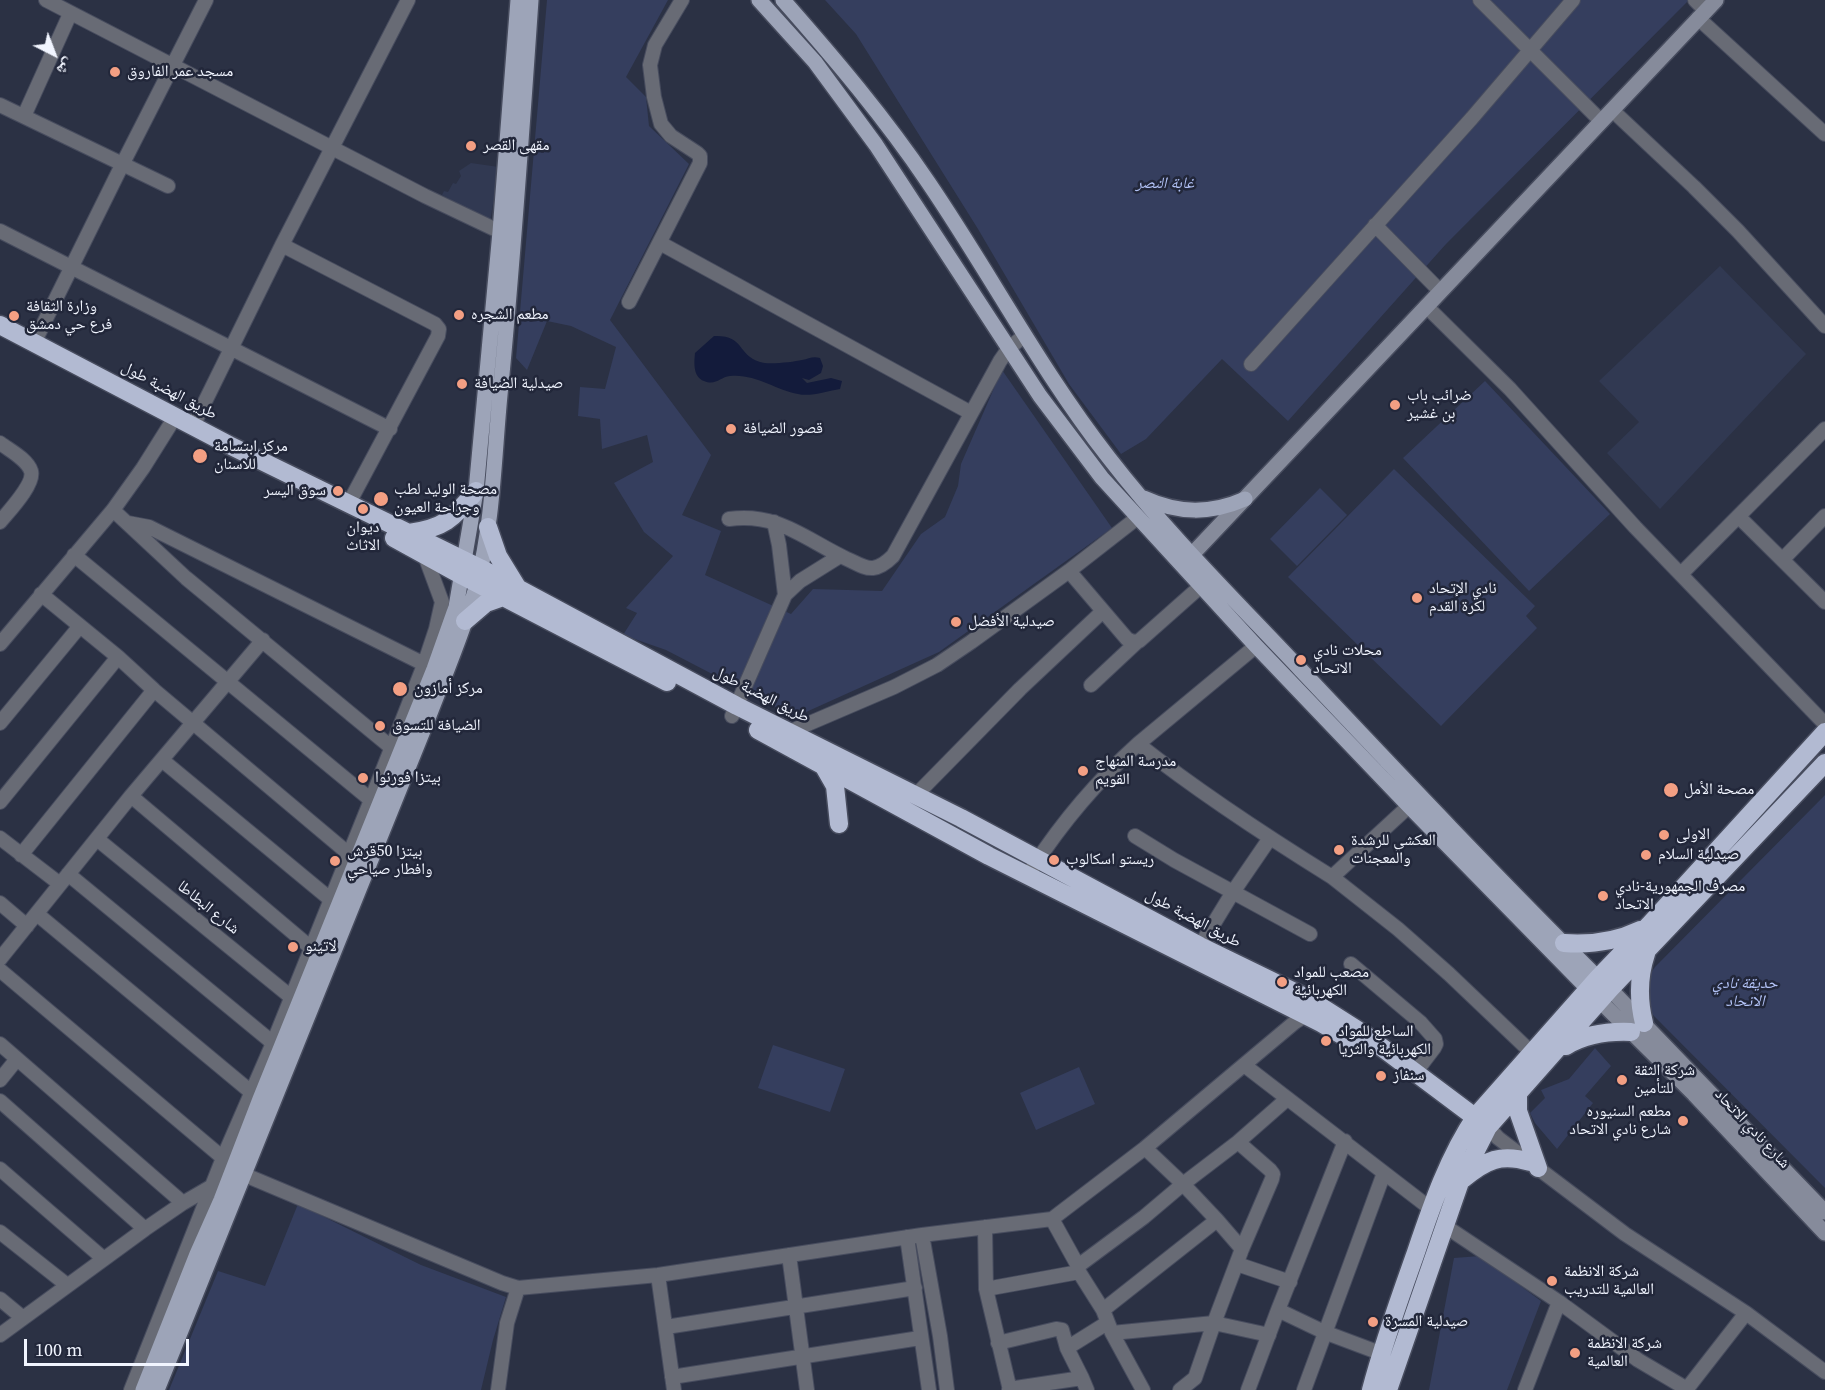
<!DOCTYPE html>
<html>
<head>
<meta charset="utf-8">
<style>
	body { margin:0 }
	#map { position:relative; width:1825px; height:1390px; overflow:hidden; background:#2b3144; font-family:"Source Serif 4","Noto Naskh Arabic",serif }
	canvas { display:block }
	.north { position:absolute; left:24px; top:24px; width:60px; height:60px; -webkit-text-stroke:4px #22273a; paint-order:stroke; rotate:138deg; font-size:16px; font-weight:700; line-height:24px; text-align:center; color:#f1f5ff }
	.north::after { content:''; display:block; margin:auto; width:21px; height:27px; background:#f1f5ff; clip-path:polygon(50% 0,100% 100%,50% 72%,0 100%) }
	.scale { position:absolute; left:24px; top:1339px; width:165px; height:27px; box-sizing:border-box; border:3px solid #f1f5ff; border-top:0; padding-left:8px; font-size:18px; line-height:21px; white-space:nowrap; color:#f1f5ff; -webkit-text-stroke:4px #22273a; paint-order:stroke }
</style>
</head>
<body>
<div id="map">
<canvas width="1825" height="1390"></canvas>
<div class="north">ش</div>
<div class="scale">100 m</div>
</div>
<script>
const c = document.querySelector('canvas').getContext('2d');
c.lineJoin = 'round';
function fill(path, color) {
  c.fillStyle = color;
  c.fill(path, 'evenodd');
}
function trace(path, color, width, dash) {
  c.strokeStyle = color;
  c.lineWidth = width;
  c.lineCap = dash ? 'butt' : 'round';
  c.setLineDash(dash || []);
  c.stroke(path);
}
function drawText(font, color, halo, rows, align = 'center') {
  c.font = font + ' "Source Serif 4","Noto Naskh Arabic",serif';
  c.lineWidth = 5;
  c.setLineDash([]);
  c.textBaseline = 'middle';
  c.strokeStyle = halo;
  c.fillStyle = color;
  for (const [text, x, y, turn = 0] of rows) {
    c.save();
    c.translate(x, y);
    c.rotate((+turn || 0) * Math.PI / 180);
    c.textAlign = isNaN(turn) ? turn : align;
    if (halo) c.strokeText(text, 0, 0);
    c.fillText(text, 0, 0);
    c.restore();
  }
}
const built = new Path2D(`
	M 471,163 L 499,167 L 490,222 L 442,195 L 444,191 L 448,192 L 453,183 L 456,184 L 461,176 L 459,171 Z
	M 1720,266 L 1806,354 L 1660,509 L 1607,453 L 1639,422 L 1599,381 Z`);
const green = new Path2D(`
	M 547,0 L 668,0 L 626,77 L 646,97 L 649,126 L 689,164 L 610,320 L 711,455 L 682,515 L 721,531 L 705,575 L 791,614 L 813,589 L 882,591 L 921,534 L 945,517 L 958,486 L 961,464 L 1002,370 L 1112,528 L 939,652 L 795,717 L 666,650 L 623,635 L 637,613 L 626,608 L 673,556 L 644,532 L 614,483 L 653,462 L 647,435 L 602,449 L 600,419 L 578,416 L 580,387 L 605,389 L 616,347 L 571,326 L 547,321 L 527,370 L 516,358 Z
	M 825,0 L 1689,0 L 1446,244 L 1288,421 L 1222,359 L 1146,439 L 1121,454 L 1069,384 L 978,229 L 856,34 Z
	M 1485,381 L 1610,514 L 1529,591 L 1403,458 Z
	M 1394,469 L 1535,606 L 1526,616 L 1537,628 L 1441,726 L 1288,577 Z
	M 1320,488 L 1347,515 L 1297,566 L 1270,539 Z
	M 1825,795 L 1825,1188 L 1652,1014 L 1645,999 L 1643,984 L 1655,967 Z
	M 773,1045 L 845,1069 L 830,1112 L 758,1088 Z
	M 1595,1048 L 1611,1066 L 1585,1096 L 1593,1103 L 1557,1149 L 1535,1123 L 1530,1113 L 1545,1098 L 1541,1090 L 1569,1079 Z
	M 1079,1067 L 1095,1104 L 1036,1130 L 1020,1093 Z
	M 298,1204 L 421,1265 L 506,1297 L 493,1340 L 481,1390 L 169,1390 L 218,1271 L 265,1286 Z
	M 1480,1256 L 1541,1301 L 1507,1390 L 1429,1390 L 1454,1258 Z`);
const water = new Path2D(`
	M 714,336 C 745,335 736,354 760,362 C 768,365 793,362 802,360 C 809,359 812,356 820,358 L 823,366 L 821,373 L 809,380 L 802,378 L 807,383 L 831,378 L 842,381 L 840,389 C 828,391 810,397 798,394 C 776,390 754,373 730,376 C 720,377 716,386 704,381 C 693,377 694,363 695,353 Z`);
const street = new Path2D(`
	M 46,0 L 425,196 L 507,235
	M 1480,0 L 1601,121
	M 1695,0 L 1706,11
	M 1698,18 L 1825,134
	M 0,105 L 168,186
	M 1612,110 L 1694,187 L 1738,231 L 1825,326
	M 24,116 L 70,14
	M 1375,225 L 1440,291
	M 0,231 L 390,429
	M 660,243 L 971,413
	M 282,245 L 435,324 L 439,329 L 438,336 L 349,503
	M 629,302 L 700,163 L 700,156 L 697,153 L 671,136 L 661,124 L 654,97 L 650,65 L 655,45 L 682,0
	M 1426,306 L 1510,389 L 1635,527 L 1825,724
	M 34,343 L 122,165 L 206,0
	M 1251,364 L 1472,118 L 1573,0
	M 193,426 L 282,245 L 408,0
	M 0,443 C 9,450 27,459 31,471 C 35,484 8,512 0,522
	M 113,510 L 186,578 L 392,748
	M 1739,517 L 1825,602
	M 729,519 C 778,512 806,540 847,559 C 855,562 864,569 873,568 C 881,567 888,561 893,556 L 1000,361 L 1009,348 L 1024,336
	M 774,522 L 779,545 L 785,595
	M 128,523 L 149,527 L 432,668
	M 74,555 L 371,800
	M 1783,559 L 1825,516
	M 1069,571 L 1127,639 L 1133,642 L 1139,641 L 1201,586
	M 1681,574 L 1825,429
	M 41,594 L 118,657 L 154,690 L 349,854
	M 0,644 L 113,510 L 143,468 L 170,425
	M 1256,646 L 1138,744 C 1200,793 1266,836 1332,877 L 1409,806
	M 1091,685 L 1137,642
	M 732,716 L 785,595 L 800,581 L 840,556
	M 0,723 L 80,626
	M 789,732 L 894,687 L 937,665 L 971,642 L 1069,571 L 1137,518
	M 162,760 L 330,899
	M 131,796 L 310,947
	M 915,796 L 1020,689 L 1103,611
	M 0,802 L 118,657
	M 1135,836 L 1174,860 L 1310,934
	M 0,838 L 60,884
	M 97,839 L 291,997 L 299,1001
	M 21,855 L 154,690
	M 1033,867 C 1063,821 1097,781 1138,744
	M 68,874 L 273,1043
	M 1332,877 L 1398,929 L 1449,974 L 1533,1054
	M 0,903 L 27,926
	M 37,914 L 251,1092
	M 1200,946 L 1233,892 L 1270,838
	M 0,959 L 131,796 L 263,640
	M 1351,964 L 1420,1022 L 1435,1039 L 1436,1044 L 1434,1048 L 1415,1073
	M 0,970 L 223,1158
	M 0,1044 L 183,1203
	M 1244,1065 L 1431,1209
	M 0,1080 L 17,1059
	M 0,1101 L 145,1229
	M 1488,1127 L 1498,1138 L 1625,1234 L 1746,1313 L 1825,1372
	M 0,1169 L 104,1259
	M 245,1175 L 502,1283 L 518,1288 L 658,1275 L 922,1235 L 1052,1219 L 1145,1148 L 1295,1022 L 1306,1015
	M 1052,1219 L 1078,1266 L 1079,1272 L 1103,1310 L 1112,1333 L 1143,1390
	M 1217,1220 L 1242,1249
	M 1445,1226 L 1559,1302 L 1638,1360 L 1687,1389
	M 985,1227 L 986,1289 L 1010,1390
	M 0,1232 L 67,1285
	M 922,1235 L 940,1336 L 947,1390
	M 907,1237 L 929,1390
	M 789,1255 L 807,1390
	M 1237,1264 L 1290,1282
	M 1078,1266 L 1144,1217 L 1183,1184 L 1238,1142 L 1287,1099
	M 658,1275 L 674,1390
	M 986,1289 L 1079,1272
	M 0,1299 L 23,1318
	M 1103,1310 L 1217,1220 L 1183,1184 L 1145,1148
	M 1278,1310 L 1324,1332 L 1380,1353
	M 666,1327 L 915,1288
	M 1112,1333 L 1214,1323 L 1269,1335
	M 0,1335 L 145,1229 L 183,1203 L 214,1185
	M 998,1343 L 1056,1329 L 1062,1330 L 1067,1348 L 1082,1378
	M 1067,1348 L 1107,1323
	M 672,1377 L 920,1338
	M 1009,1389 L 1082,1378 L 1087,1390
	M 131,1390 L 223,1158 L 273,1043 L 371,800 L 424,665 L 436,629 L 442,602 L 425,556
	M 498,1390 L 507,1323 L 518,1288
	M 1180,1390 L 1195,1378 L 1214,1323 L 1242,1249 L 1272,1179 L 1273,1174 L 1270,1170 L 1238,1142
	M 1248,1390 L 1278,1310 L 1345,1141
	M 1304,1390 L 1384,1173
	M 1525,1390 L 1559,1302
	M 1686,1390 L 1746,1313`);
const secondary = new Path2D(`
	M 1184,563 L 1716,0
	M 1610,989 L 1825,1212
	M 1600,1001 L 1694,1094 L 1825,1233`);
const primary = new Path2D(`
	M 759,0 L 815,62 L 876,145 L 1040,396 L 1102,478 L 1256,646 L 1409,806 L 1596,997
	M 783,0 C 834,58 885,118 928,182 C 990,273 1041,371 1109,458 C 1167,533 1235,600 1300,669 C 1400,775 1501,882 1605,985
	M 1144,498 C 1179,514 1211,514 1245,499
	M 143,1390 L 197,1254 L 221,1200 L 260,1099 L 434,669 L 456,607 L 476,491 L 500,232 L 518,0
	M 157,1390 L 427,721 C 444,676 464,631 477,584 C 493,523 494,457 500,395 C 513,263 522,132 531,0`);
const highway = new Path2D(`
	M 0,325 L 229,445 L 480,568 L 737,706 L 961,818 L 1200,946 L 1309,999 L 1364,1034 L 1488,1127
	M 488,527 L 498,556 L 517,587
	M 409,533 C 446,528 453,518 476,491
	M 394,538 L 463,576 L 667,682
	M 465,621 L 486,603 L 503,597
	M 758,730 L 989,856 L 1321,1023 L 1357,1044
	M 823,765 L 835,786 L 839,824
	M 1564,943 C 1591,945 1615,942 1640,930
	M 1644,1023 C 1638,999 1638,978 1646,954
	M 1566,1046 C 1586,1034 1607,1031 1631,1032
	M 1518,1091 L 1518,1111 L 1538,1168
	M 1463,1179 C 1486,1160 1501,1153 1530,1162
	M 1371,1390 C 1383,1344 1399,1300 1415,1255 C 1431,1208 1448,1157 1476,1116 L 1598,978 L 1649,925 L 1825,732
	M 1388,1390 L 1460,1182 L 1488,1127 L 1610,989 L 1825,763`);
const markers = [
	[115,72,6,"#f39f83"],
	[471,146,6,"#f39f83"],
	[459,315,6,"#f39f83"],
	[14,316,6,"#f39f83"],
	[462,384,6,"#f39f83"],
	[1395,405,6,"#f39f83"],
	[731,429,6,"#f39f83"],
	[200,456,8,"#f39f83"],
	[338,491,6,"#f39f83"],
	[381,499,8,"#f39f83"],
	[363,509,6,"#f39f83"],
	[1417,598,6,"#f39f83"],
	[956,622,6,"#f39f83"],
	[1301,660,6,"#f39f83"],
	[400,689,8,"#f39f83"],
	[380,726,6,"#f39f83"],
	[1083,771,6,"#f39f83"],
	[363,778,6,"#f39f83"],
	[1671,790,8,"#f39f83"],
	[1664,835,6,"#f39f83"],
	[1339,850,6,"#f39f83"],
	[1646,855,6,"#f39f83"],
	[1054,860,6,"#f39f83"],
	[335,861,6,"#f39f83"],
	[1603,896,6,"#f39f83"],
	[293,947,6,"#f39f83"],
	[1282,982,6,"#f39f83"],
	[1326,1041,6,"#f39f83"],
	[1381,1076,6,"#f39f83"],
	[1622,1080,6,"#f39f83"],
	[1683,1121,6,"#f39f83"],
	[1552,1281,6,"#f39f83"],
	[1373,1322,6,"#f39f83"],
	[1575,1353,6,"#f39f83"]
];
const poiNames = [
	["مسجد عمر الفاروق",127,72],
	["مقهى القصر",483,146],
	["وزارة الثقافة",26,307],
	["فرع حي دمشق",26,325],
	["مطعم الشجره",471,315],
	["صيدلية الضيافة",474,384],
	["ضرائب باب",1407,396],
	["بن غشير",1407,414],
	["قصور الضيافة",743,429],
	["مركز ابتسامة",214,447],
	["للاسنان",214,465],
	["مصحة الوليد لطب",394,490],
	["وجراحة العيون",394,508],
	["سوق اليسر",326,491,"right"],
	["ديوان",363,528,"center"],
	["الاثاث",363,546,"center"],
	["نادي الإتحاد",1429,589],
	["لكرة القدم",1429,607],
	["صيدلية الأفضل",968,622],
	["محلات نادي",1313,651],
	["الاتحاد",1313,669],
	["مركز أمازون",414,689],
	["الضيافة للتسوق",392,726],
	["مدرسة المنهاج",1095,762],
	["القويم",1095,780],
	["بيتزا فورنوا",375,778],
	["مصحة الأمل",1684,790],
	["الاولى",1676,835],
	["العكشي للرشدة",1351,841],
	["والمعجنات",1351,859],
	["بيتزا 50قرش",347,852],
	["وافطار صياحي",347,870],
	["صيدلية السلام",1658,855],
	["ريستو اسكالوب",1066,860],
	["مصرف الجمهورية-نادي",1615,887],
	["الاتحاد",1615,905],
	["لاتينو",305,947],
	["مصعب للمواد",1294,973],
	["الكهربائية",1294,991],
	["الساطع للمواد",1338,1032],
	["الكهربائية والثريا",1338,1050],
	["شركة الثقة",1634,1071],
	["للتأمين",1634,1089],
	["سنفاز",1393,1076],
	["مطعم السنيوره",1671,1112,"right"],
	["شارع نادي الاتحاد",1671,1130,"right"],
	["شركة الانظمة",1564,1272],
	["العالمية للتدريب",1564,1290],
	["صيدلية المسرة",1385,1322],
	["شركة الانظمة",1587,1344],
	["العالمية",1587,1362]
];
const parkNames = [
	["غابة النصر",1165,184],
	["حديقة نادي",1745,984],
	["الاتحاد",1745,1002]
];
const streetNames = [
	["طريق الهضبة طول",169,391,28],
	["طريق الهضبة طول",761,695,27],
	["شارع البطاطا",208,908,39],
	["طريق الهضبة طول",1193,919,28],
	["شارع نادي الاتحاد",1752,1129,47]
];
fill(built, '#313952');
fill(green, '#353e5e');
fill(water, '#131b3b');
trace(street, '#474c5e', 16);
trace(secondary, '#474c5e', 18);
trace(primary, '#474c5e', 18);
trace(highway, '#474c5e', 21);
trace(street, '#686b75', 14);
trace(secondary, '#868b9b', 15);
trace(primary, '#9da4b8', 15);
trace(highway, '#b2bad2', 18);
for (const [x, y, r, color] of markers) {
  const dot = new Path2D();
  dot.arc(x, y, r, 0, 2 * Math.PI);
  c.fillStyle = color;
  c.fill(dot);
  trace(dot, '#22273a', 2);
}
drawText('16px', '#f1f5ff', '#22273a', poiNames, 'left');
drawText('italic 16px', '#b2c2f6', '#22273a', parkNames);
drawText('16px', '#f1f5ff', '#22273a', streetNames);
</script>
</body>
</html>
